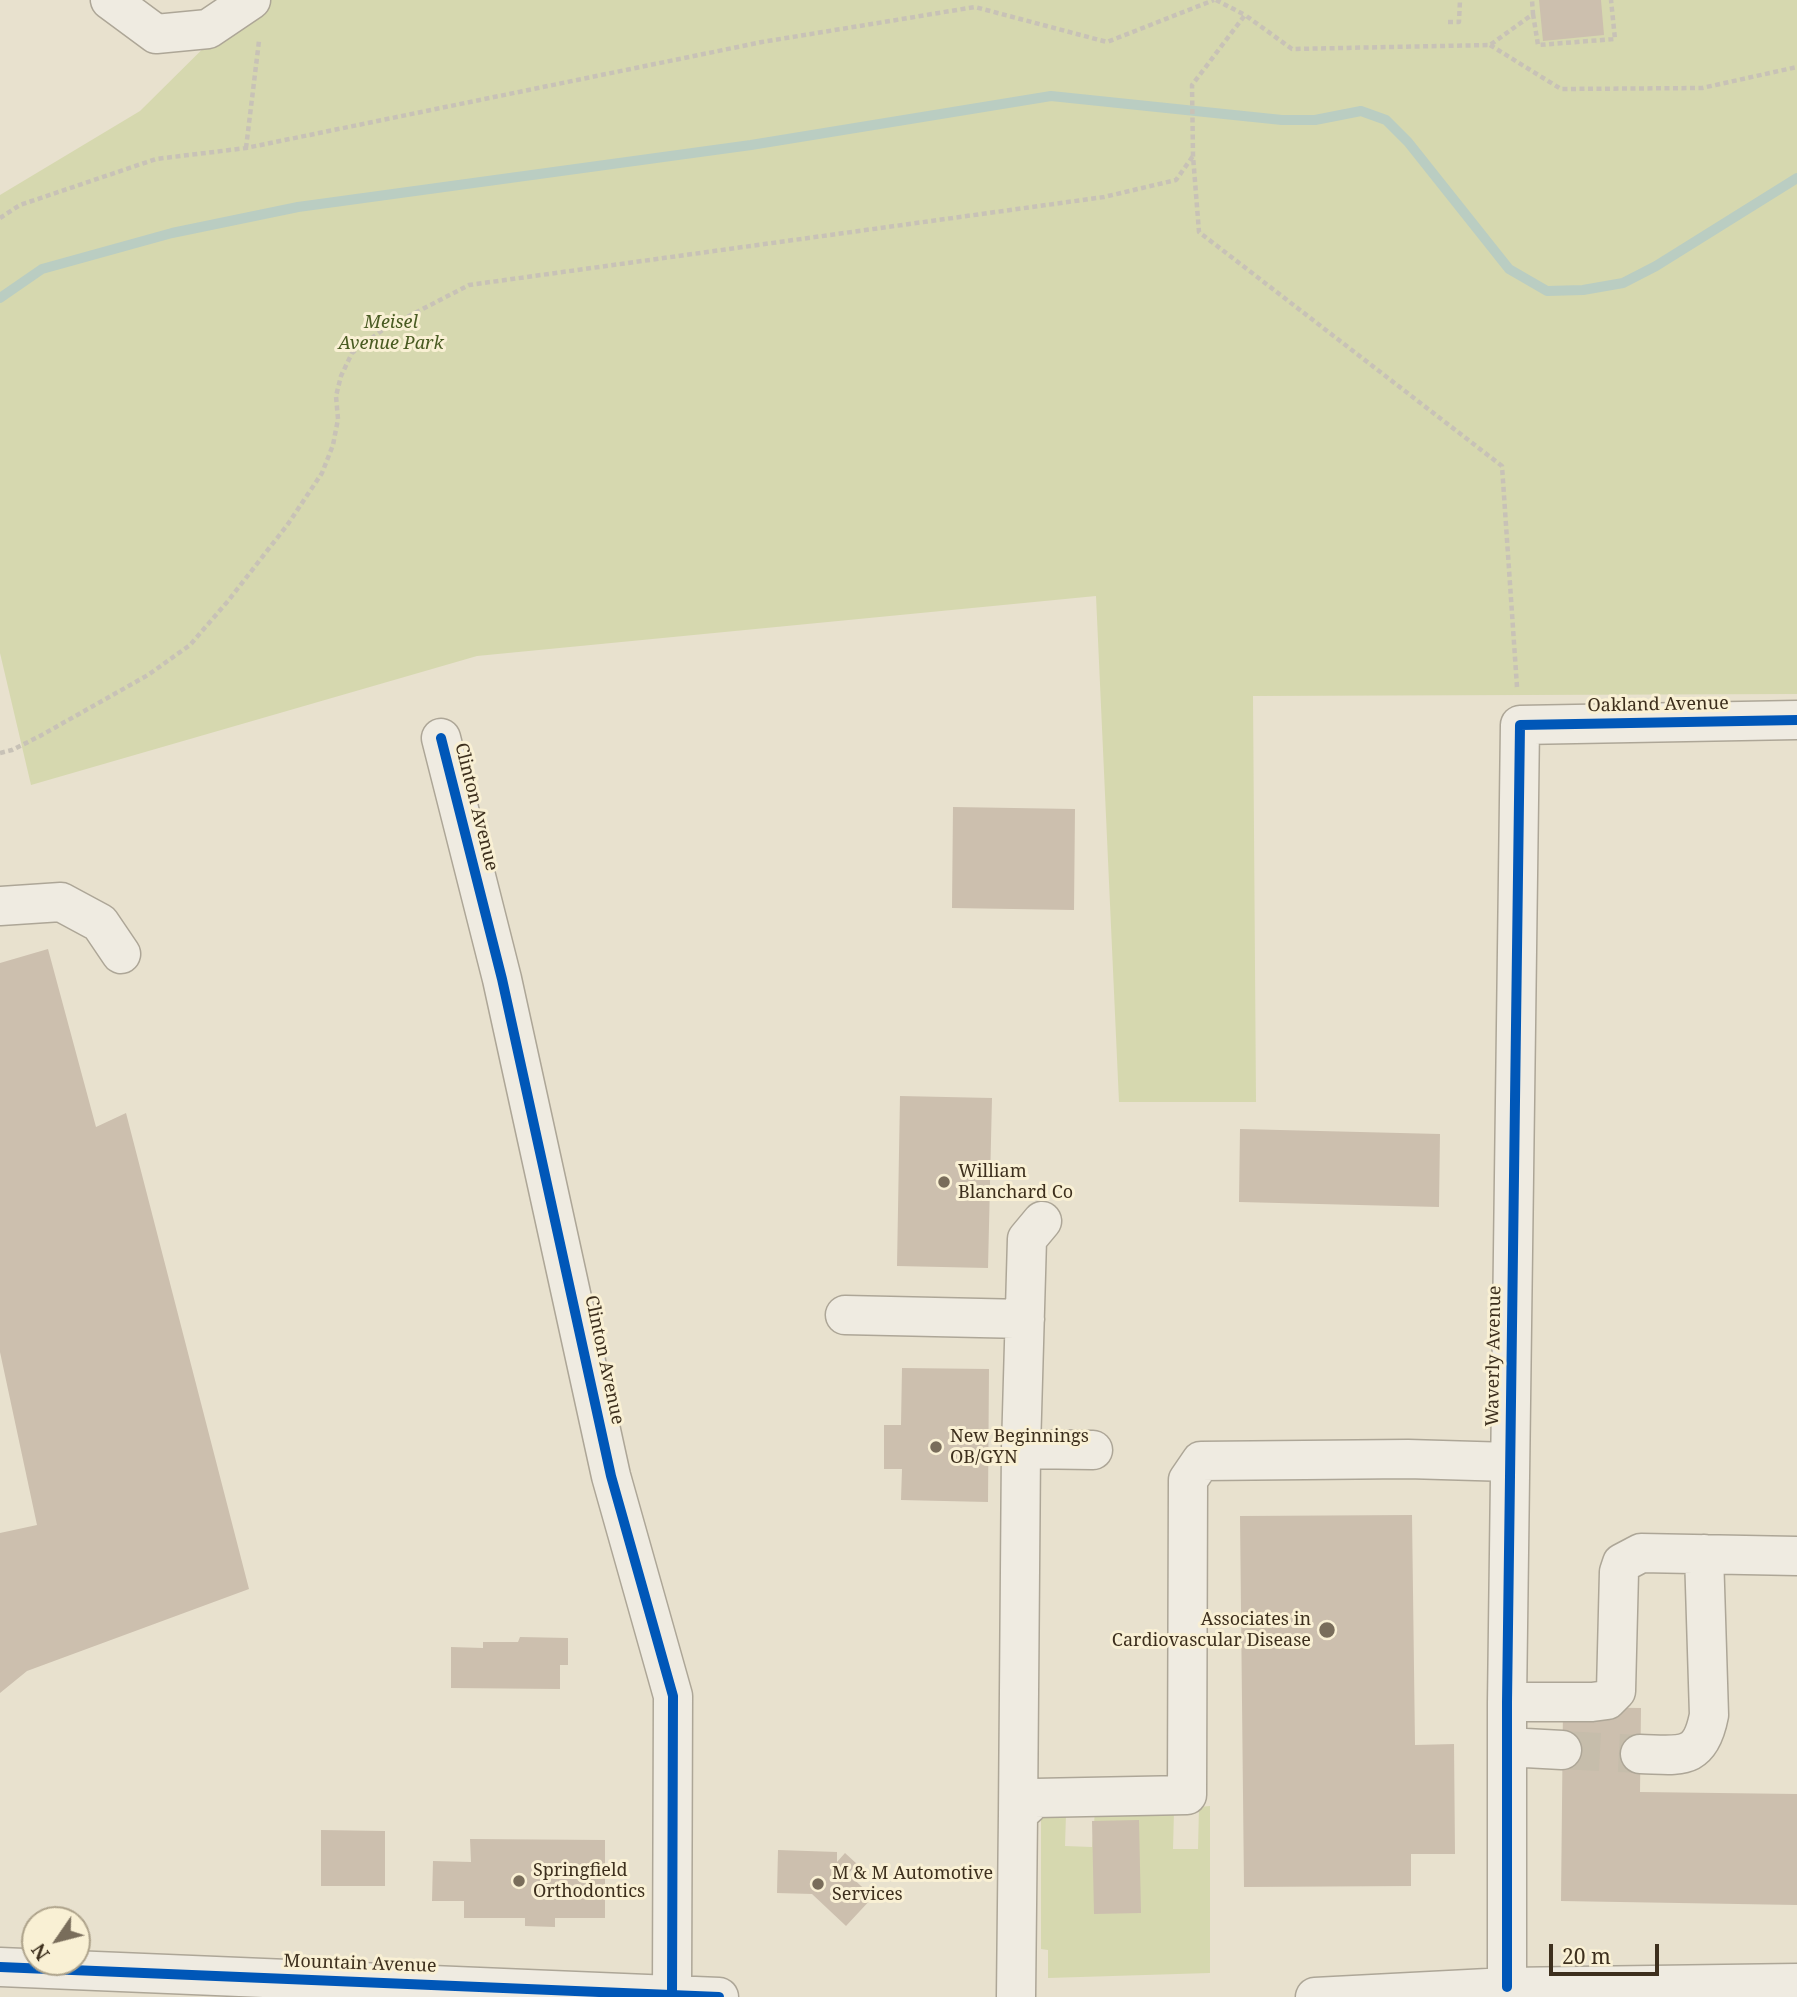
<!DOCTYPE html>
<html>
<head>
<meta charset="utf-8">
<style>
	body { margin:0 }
	#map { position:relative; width:1797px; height:1997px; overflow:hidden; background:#e8e1ce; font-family:"Noto Serif",serif }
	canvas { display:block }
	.north { position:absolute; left:21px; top:1906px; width:70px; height:70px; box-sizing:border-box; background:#f9f0d4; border:2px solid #aea38b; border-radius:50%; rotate:235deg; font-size:19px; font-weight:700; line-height:28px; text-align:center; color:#3d2f1d }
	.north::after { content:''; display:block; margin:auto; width:24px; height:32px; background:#796d5b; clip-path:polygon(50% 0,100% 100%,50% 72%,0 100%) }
	.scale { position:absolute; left:1549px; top:1944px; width:110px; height:32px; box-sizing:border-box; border:4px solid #3d2f1d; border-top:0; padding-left:9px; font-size:21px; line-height:24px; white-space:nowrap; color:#3d2f1d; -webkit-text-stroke:5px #f9f0d4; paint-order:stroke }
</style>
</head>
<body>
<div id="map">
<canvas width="1797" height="1997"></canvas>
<div class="north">N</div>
<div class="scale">20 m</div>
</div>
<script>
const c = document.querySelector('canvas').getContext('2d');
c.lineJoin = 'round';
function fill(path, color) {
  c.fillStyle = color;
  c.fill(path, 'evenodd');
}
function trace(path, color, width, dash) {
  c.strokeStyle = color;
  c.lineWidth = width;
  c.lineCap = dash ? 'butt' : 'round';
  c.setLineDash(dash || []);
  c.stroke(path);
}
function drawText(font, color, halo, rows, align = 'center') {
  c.font = font + ' "Noto Serif",serif';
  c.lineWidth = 6;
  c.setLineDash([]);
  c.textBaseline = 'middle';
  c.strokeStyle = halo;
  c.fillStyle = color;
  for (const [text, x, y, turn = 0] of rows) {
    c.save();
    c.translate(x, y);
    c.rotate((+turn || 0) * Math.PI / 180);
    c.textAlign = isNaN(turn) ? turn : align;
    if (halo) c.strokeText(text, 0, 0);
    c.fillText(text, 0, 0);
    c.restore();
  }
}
const green = new Path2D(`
	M 252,0 L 1797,0 L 1797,694 L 1253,696 L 1256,1102 L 1119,1102 L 1096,596 L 477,656 L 31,785 L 0,653 L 0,195 L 140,111 Z
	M 1210,1806 L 1210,1973 L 1048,1978 L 1048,1950 L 1041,1949 L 1041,1818 L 1043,1812 L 1066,1814 L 1065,1846 L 1092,1847 L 1095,1811 L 1174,1811 L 1173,1849 L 1198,1849 L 1199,1807 Z`);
const stream = new Path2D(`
	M 0,298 L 42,269 L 172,233 L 298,207 L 751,145 L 1051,96 L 1282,120 L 1315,120 L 1361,111 L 1386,120 L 1408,142 L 1509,269 L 1547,291 L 1583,290 L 1623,283 L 1656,266 L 1797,178`);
const building = new Path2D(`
	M 1539,0 L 1601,0 L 1604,35 L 1543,41 Z
	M 953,807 L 1075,809 L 1074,910 L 952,908 Z
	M 48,949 L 96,1127 L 126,1113 L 249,1589 L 27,1671 L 0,1693 L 0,1533 L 37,1525 L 0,1352 L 0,963 Z
	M 900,1096 L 992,1098 L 988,1268 L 897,1266 Z
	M 1240,1129 L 1440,1134 L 1439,1207 L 1239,1202 Z
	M 902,1368 L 989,1369 L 988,1502 L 901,1500 L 902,1469 L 884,1469 L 884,1425 L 901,1425 Z
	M 1412,1515 L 1415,1745 L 1454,1744 L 1455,1854 L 1411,1854 L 1411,1886 L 1244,1887 L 1240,1516 Z
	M 520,1637 L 568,1638 L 568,1665 L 560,1665 L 560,1689 L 451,1688 L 451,1647 L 483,1648 L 483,1642 L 518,1642 Z
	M 1563,1707 L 1641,1708 L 1640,1792 L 1797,1794 L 1797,1905 L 1561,1901 Z
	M 1139,1820 L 1141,1913 L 1094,1914 L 1092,1821 Z
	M 321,1830 L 385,1831 L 385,1886 L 321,1886 Z
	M 470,1839 L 605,1840 L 605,1918 L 555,1918 L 555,1927 L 525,1926 L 525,1918 L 464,1918 L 464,1901 L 432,1901 L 433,1861 L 471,1862 Z
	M 778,1850 L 837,1852 L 837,1862 L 845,1853 L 857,1864 L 848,1874 L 873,1897 L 846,1926 L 812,1894 L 777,1893 Z`);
const minorTunnel = new Path2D(`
	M 1562,1750 L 1640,1754`);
const path = new Path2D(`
	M 1216,0 L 1245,15
	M 1533,14 L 1538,45 L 1615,39 L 1611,0
	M 1448,22 L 1459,22 L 1460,0
	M 1490,45 L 1561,89 L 1702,88 L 1797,67
	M 246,148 L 259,41
	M 0,218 L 20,205 L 156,159 L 246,148 L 762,42 L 975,7 L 1107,42 L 1214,0
	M 1517,687 L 1502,466 L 1199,232 L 1193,156 L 1192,85 L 1245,15 L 1292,49 L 1490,45 L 1533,14 L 1532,0
	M 0,753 L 12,750 L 40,736 L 148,675 L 190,645 L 228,601 L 288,524 L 322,473 L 333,445 L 338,419 L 336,396 L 341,376 L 352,353 L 384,329 L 469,285 L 1104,197 L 1176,180 L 1193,156`);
const minor = new Path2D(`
	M 110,0 L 156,34 L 208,29 L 251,0
	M 441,738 L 502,979 L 611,1476 L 673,1696 L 672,1994
	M 0,906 L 61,902 L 100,923 L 121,954
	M 845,1315 L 1025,1319
	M 1021,1449 L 1093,1450
	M 1507,1702 L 1592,1702 L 1607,1700 L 1616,1691 L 1619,1572 L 1622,1563 L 1641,1553 L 1797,1556
	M 1507,1747 L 1562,1750
	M 1640,1754 C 1680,1755 1700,1762 1709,1715 L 1704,1554
	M 1018,1814 L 1021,1449 L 1027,1239 L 1042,1221
	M 0,1967 L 719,1997
	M 1507,1987 L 1507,1702 L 1520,725 L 1797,720
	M 1016,1997 L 1018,1814 L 1035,1798 L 1187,1795 L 1188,1480 L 1201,1461 L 1408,1459 L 1510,1462
	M 1315,1997 L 1507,1987 L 1797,1983`);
const cycleway = new Path2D(`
	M 441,738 L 502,979 L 611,1476 L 673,1696 L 672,1994
	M 0,1967 L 719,1997
	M 1507,1987 L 1507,1702 L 1520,725 L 1797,720`);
const markers = [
	[944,1182,7,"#796d5b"],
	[936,1447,7,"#796d5b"],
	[1327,1630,9,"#796d5b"],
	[519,1881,7,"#796d5b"],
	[818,1884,7,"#796d5b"]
];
const parkNames = [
	["Meisel",391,323],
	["Avenue Park",391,344]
];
const streetNames = [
	["Oakland Avenue",1658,705,-1],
	["Clinton Avenue",476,807,76],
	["Waverly Avenue",1494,1356,-89],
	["Clinton Avenue",604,1360,78],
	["Mountain Avenue",360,1964,2]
];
const poiNames = [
	["William",958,1172],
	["Blanchard Co",958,1193],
	["New Beginnings",950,1437],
	["OB/GYN",950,1458],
	["Associates in",1311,1620,"right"],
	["Cardiovascular Disease",1311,1641,"right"],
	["Springfield",533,1871],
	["Orthodontics",533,1892],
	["M & M Automotive",832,1874],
	["Services",832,1895]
];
fill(green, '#d6d8af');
trace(stream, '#bacdc2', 10);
fill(building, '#ccbfae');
trace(minorTunnel, '#c6bdab', 38, [38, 19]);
trace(minor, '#ada697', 41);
trace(path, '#c8c2b7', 4.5, [5, 3.5]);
trace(minor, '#efebe1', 38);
trace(cycleway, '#0057b8', 10);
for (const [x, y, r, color] of markers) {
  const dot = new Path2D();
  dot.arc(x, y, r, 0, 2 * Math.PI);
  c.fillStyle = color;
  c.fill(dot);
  trace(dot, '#f9f0d4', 2.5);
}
drawText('italic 18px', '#495b22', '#f9f0d4', parkNames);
drawText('18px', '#3d2f1d', '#f9f0d4', streetNames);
drawText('18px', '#3d2f1d', '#f9f0d4', poiNames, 'left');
</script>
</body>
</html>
